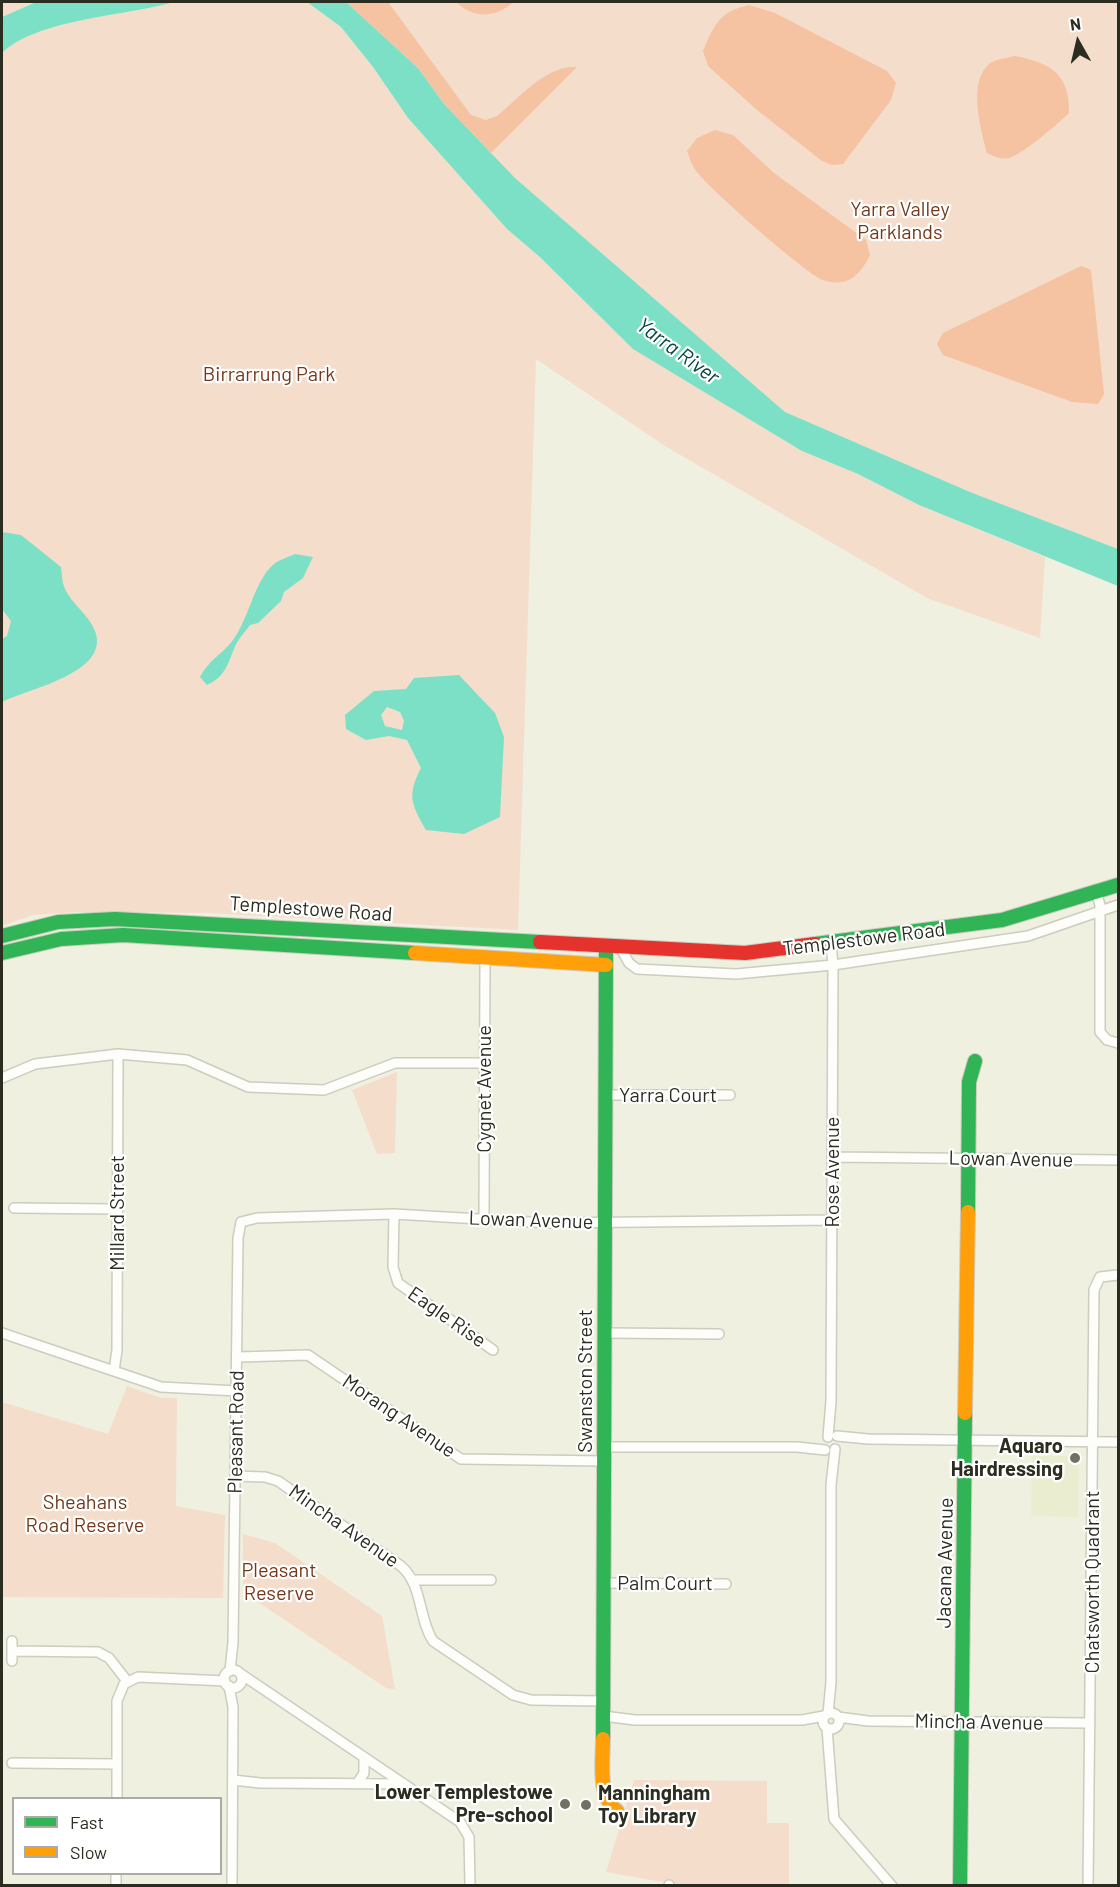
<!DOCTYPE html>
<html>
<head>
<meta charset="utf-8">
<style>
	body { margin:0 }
	#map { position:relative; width:1120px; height:1887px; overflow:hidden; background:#eff0df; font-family:Barlow,sans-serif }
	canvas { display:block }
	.frame { position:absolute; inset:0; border:3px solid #2c2d21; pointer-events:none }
	.legend { position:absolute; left:12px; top:1797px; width:210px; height:78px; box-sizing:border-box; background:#fff; border:2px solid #ababa6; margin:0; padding:8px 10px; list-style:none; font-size:18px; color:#2c2d21 }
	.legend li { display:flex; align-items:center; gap:12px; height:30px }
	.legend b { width:30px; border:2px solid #ababa6 }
	.north { position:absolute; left:1048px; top:12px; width:60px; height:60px; -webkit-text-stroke:4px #fff; paint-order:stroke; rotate:352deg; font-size:16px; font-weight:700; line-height:24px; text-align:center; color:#2c2d21 }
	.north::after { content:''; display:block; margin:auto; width:21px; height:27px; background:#2c2d21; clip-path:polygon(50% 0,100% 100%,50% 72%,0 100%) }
</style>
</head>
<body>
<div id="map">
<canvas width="1120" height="1887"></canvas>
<div class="frame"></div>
<ul class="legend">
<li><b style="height:8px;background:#30b455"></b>Fast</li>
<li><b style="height:8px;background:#ff9f0a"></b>Slow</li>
</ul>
<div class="north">N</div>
</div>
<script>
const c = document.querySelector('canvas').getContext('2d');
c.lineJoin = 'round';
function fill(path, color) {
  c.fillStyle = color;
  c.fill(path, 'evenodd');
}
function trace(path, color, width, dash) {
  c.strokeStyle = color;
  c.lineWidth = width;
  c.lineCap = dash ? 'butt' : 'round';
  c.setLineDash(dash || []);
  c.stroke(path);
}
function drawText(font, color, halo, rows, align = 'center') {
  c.font = font + ' Barlow,sans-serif';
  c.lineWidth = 4.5;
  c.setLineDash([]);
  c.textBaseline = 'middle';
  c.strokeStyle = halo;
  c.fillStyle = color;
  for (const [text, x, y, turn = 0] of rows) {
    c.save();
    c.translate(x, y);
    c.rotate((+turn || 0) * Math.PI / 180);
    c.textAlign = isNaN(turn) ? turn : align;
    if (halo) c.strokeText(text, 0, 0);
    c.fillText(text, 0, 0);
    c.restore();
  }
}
const built = new Path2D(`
	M 1032,1456 L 1079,1456 L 1078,1517 L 1031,1516 Z`);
const green = new Path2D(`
	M 2,2 L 36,2 L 2,17 Z
	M 174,2 L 307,2 L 310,4 L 341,27 L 373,67 L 408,118 L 507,229 L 541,258 L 802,451 L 858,474 L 919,505 L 1045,557 L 1040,638 L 927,598 L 665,446 L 536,359 L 518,930 L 207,913 L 78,912 L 33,915 L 2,926 L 2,53 C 37,19 126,16 174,2 Z
	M 346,2 L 1118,2 L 1118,549 L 970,492 L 785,412 L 515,178 L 444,104 L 418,68 Z
	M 397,1072 L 395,1153 L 377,1154 L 352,1090 Z
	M 127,1386 L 161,1398 L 177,1398 L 176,1506 L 225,1515 L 223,1598 L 2,1597 L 2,1402 L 108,1434 Z
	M 243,1534 L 275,1543 L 382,1616 L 395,1689 L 386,1688 L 243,1592 Z
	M 634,1780 L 767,1781 L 767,1823 L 789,1823 L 789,1885 L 679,1885 L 606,1872 Z`);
const forest = new Path2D(`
	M 346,2 L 388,2 L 471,115 L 486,120 L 497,116 C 520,97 546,65 577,67 L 491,153 L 444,104 L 418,68 Z
	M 456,2 L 514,2 C 495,18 474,19 456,2 Z
	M 749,5 L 775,13 L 887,71 L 896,83 L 891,100 L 843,164 L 832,165 L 822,161 L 757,110 L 708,66 L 703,51 C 714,25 720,11 749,5 Z
	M 1015,56 C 1050,63 1070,73 1069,113 C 1059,123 1022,155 1009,158 C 1001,160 994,156 987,153 C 981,129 966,79 992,62 C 998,59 1008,58 1015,56 Z
	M 715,130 L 733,135 L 774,173 L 866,240 L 870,255 C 860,275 848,288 823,280 C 806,274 704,185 694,168 C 691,163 689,156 687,151 L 697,138 Z
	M 1081,266 L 1091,270 L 1104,394 L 1098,404 L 1072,402 L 943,355 L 937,344 L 943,333 Z`);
const water = new Path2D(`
	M 36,2 L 174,2 C 126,16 37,19 2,53 L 2,17 Z
	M 307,2 L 346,2 L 418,68 L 444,104 L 515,178 L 785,412 L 970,492 L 1118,549 L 1118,586 L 919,505 L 858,474 L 802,451 L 633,349 L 541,258 L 507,229 L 408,118 L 373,67 L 341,27 Z
	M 2,532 L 21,535 L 61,567 C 62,574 62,583 65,589 C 72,604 89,615 95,631 C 111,673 27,689 2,702 L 2,639 L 7,636 L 11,621 L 2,609 Z
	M 295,554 L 313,557 L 303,578 L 284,592 L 281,601 L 258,623 L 250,625 C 245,632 237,640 234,649 C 228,664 224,678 207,685 L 200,677 C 208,662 217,657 228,646 C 249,624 252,583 274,564 C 279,560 288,557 295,554 Z
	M 459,675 L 495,713 L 504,737 L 500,817 L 464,834 L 426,830 C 411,804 407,795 421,768 L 407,740 L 389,736 L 366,740 L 346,729 L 345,715 L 374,691 L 406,689 L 414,678 ZM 387,707 L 400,712 L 404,721 L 402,730 L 385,726 L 381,715 Z`);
const street = new Path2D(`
	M 1096,892 L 1100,905 L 1100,1032 L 1107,1040 L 1118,1043
	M 620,947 L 629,963 L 637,969 L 736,974 L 833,965 L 1028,936 L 1118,905
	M 2,1078 L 35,1064 L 118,1054 L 187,1060 L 248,1087 L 324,1090 L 395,1063 L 484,1063
	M 606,1095 L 730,1095
	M 832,1157 L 1118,1160
	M 14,1208 L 117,1209
	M 394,1214 L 393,1267 L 398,1283 L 493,1350
	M 484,1219 L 485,958
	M 241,1222 L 257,1218 L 394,1214 L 547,1223 L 831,1220
	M 2,1333 L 161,1387 L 237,1391
	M 605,1333 L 719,1334
	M 238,1357 L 308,1355 L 461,1459 L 604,1461
	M 114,1371 L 117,1350 L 118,1054
	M 837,1436 L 868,1439 L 1118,1442
	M 828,1437 L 831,1401 L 833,965 L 831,943
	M 604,1447 L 797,1447 L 825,1450
	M 235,1476 L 265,1477 L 278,1481 L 401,1566 C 423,1585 418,1618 433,1641 L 513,1695 L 531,1700 L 602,1701
	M 413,1580 L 491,1580
	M 604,1583 L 726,1584
	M 12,1641 L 12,1661
	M 12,1651 L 98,1652 L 109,1658 L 127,1681
	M224 1679a9 9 0 1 1 18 0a9 9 0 1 1-18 0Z
	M 230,1671 L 233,1642 L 238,1238 L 241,1222
	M 241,1674 L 460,1822 L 469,1837 L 470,1886
	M 229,1686 L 233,1707 L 232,1886
	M823 1721a8 8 0 1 1 16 0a8 8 0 1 1-16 0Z
	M 828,1714 L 831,1682 L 831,1485 L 835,1449
	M 603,1716 L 635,1720 L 802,1720 L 824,1716
	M 838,1717 L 868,1721 L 1090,1723
	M 827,1728 L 834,1819 L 892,1886
	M 12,1763 L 117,1764
	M 233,1780 L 260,1783 L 404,1784
	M 357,1784 L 364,1773 L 364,1757
	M 117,1798 L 117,1701 L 124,1684 L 138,1677 L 225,1681
	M 669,1885 L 669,1886
	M 116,1886 L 116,1874
	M 1088,1886 L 1094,1290 L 1100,1277 L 1118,1275`);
const fast = new Path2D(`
	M 2,936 L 58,922 L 115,919 L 540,942
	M 815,944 L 1002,920 L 1118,885
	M 2,953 L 61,939 L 123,935 L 415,953
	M 968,1212 L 969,1082 L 975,1061
	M 603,1739 L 606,946
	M 960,1886 L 965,1413`);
const slow = new Path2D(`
	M 415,953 L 606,965
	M 965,1413 L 968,1212
	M 603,1739 C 603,1761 597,1796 617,1811`);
const jam = new Path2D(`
	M 540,942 L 745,953 L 815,944`);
const markers = [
	[1075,1458,6,"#707164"],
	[565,1804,6,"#707164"],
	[586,1805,6,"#707164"]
];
const parkNames = [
	["Yarra Valley",900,209],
	["Parklands",900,232],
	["Birrarrung Park",269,374],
	["Sheahans",85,1502],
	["Road Reserve",85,1525],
	["Pleasant",279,1570],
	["Reserve",279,1593]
];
const streetNames = [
	["Templestowe Road",311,909,4],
	["Templestowe Road",864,939,-7],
	["Cygnet Avenue",484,1089,-90],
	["Yarra Court",668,1095],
	["Lowan Avenue",1011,1159,1],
	["Rose Avenue",832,1172,-90],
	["Millard Street",117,1213,-90],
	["Lowan Avenue",531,1220,2],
	["Eagle Rise",447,1317,35],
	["Swanston Street",585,1381,-90],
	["Morang Avenue",399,1416,34],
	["Pleasant Road",236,1432,-89],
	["Mincha Avenue",344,1526,35],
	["Jacana Avenue",945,1563,-89],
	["Chatsworth Quadrant",1092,1582,-90],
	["Palm Court",665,1583],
	["Mincha Avenue",979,1722,1]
];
const poiNames = [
	["Aquaro",1063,1446],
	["Hairdressing",1063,1469],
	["Lower Templestowe",553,1792],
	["Pre-school",553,1815],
	["Manningham",598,1793,"left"],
	["Toy Library",598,1816,"left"]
];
const waterNames = [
	["Yarra River",678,351,36]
];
fill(built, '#ebedd0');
fill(green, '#f5ddcb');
fill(forest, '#f5c2a2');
fill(water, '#7ce0c6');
trace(street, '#ccccbf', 12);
trace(fast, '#ccccbf', 16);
trace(slow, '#ccccbf', 16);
trace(jam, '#ccccbf', 16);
trace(street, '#fdfdfa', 9);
trace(fast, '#30b455', 14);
trace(slow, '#ff9f0a', 14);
trace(jam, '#e5322d', 14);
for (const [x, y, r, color] of markers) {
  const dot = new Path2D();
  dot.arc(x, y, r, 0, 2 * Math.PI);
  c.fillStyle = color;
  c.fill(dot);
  trace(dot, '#fff', 2);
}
drawText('20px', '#74381a', '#fff', parkNames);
drawText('20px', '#2c2d21', '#fff', streetNames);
drawText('bold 20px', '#2c2d21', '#fff', poiNames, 'right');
drawText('italic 21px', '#08473c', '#fff', waterNames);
</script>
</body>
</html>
